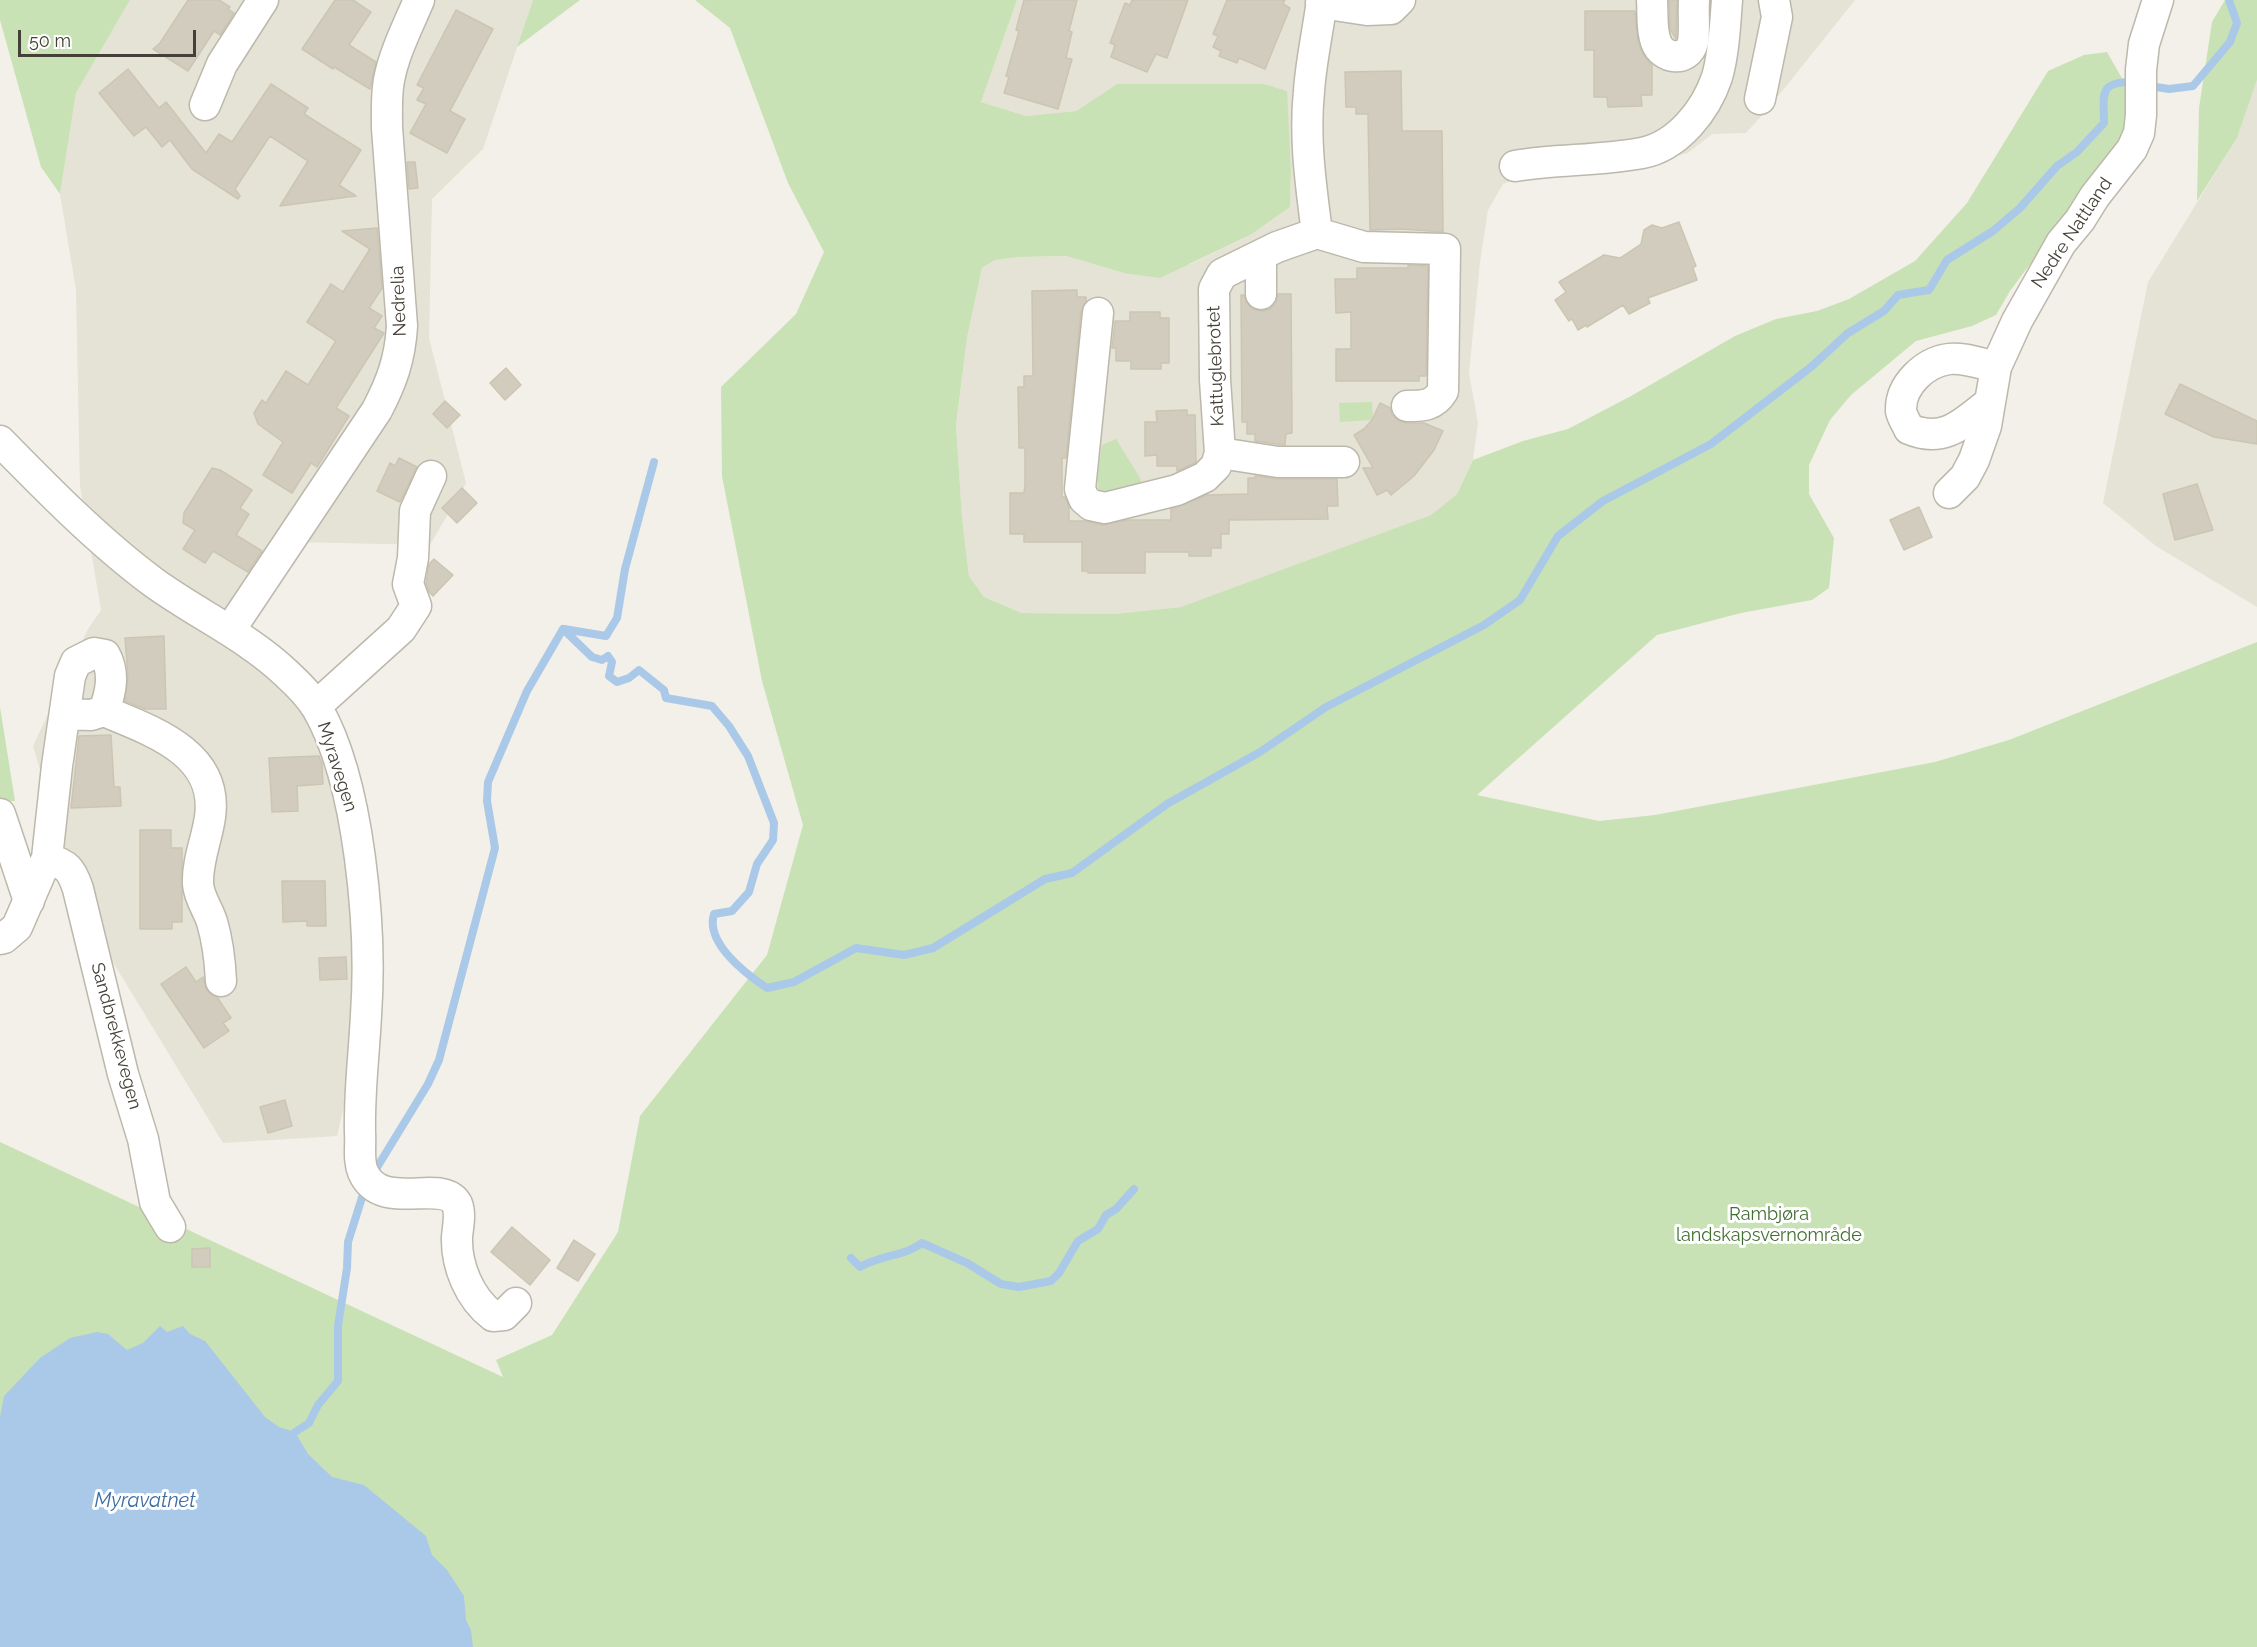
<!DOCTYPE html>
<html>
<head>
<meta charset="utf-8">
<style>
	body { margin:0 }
	#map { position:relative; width:2257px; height:1647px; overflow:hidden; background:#f2f0e8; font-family:Raleway,sans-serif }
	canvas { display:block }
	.scale { position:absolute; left:18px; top:30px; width:178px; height:27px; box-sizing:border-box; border:3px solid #444037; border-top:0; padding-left:8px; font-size:18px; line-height:21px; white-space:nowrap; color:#444037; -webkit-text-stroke:4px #fff; paint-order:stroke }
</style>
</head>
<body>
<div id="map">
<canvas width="2257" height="1647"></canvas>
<div class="scale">50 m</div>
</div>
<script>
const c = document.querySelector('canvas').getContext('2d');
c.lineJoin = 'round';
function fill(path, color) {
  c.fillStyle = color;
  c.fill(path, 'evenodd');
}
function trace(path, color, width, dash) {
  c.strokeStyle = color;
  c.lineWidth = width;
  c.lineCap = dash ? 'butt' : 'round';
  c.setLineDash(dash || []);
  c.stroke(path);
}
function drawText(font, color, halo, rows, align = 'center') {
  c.font = font + ' Raleway,sans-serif';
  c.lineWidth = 6;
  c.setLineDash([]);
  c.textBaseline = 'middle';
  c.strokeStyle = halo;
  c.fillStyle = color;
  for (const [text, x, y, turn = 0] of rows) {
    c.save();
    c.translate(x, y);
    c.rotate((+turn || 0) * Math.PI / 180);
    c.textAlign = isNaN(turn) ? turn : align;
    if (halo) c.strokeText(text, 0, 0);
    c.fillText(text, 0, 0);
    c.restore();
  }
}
const residential = new Path2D(`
	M 130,0 L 533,0 L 483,149 L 432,199 L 429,338 L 466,483 L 430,545 L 294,542 L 223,621 L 345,761 L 369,999 L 337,1136 L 223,1143 L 105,949 L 60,837 L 33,746 L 88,629 L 101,610 L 80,486 L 76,290 L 60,194 L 76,93 Z
	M 1017,0 L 1855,0 L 1771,105 L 1746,133 L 1712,134 L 1688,153 L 1658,160 L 1536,171 L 1503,184 L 1488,210 L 1480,262 L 1469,373 L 1478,423 L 1473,460 L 1457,494 L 1431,515 L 1225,592 L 1181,607 L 1114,614 L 1022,613 L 984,597 L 969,576 L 962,517 L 956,426 L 967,338 L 982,268 L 995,260 L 1019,257 L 1066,256 L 1124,273 L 1191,264 L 1252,234 L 1290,207 L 1291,171 L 1286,91 L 1264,84 L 1117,84 L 1076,111 L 1026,116 L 981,102 Z
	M 2257,80 L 2257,607 L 2156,546 L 2103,503 L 2148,282 L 2237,138 Z`);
const green = new Path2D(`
	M 0,0 L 130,0 L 76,93 L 60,194 L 41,167 L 0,20 Z
	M 533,0 L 580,0 L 517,47 Z
	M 695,0 L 1017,0 L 981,102 L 1026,116 L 1076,111 L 1117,84 L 1264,84 L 1287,91 L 1291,171 L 1290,207 L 1252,234 L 1160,278 L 1124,273 L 1066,256 L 1019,257 L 995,260 L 982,268 L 967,338 L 956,425 L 962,517 L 969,576 L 984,597 L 1022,613 L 1114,614 L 1181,607 L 1431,515 L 1457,494 L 1473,460 L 1523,441 L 1568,429 L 1631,396 L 1735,336 L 1776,319 L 1817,311 L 1849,299 L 1915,261 L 1967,203 L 2048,71 L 2084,55 L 2107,52 L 2123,80 L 2128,98 L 2125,131 L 2104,165 L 2010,291 L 1996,315 L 1972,326 L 1916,341 L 1851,395 L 1830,420 L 1809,465 L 1809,494 L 1834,538 L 1829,588 L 1812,600 L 1741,613 L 1657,635 L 1477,795 L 1599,821 L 1655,815 L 1935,762 L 2009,740 L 2257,642 L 2257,1647 L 0,1647 L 0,1142 L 503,1377 L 496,1360 L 552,1335 L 618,1232 L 640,1116 L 767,955 L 803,825 L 762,681 L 722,476 L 721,387 L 796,314 L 824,252 L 788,183 L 730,28 Z
	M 2225,0 L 2257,0 L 2257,80 L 2237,138 L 2197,201 L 2199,108 L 2212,22 Z
	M 1372,402 L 1373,420 L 1340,422 L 1339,403 Z
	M 1116,439 L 1140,478 L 1145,491 L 1107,495 L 1099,491 L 1097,476 L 1102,445 Z
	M 0,707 L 15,801 L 0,802 Z`);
const water = new Path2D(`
	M 160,1326 L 167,1332 L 183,1326 L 190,1334 L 205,1341 L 265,1417 L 279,1427 L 295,1432 L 308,1454 L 332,1477 L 364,1485 L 426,1536 L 432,1555 L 447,1570 L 464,1596 L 466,1620 L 471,1630 L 473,1647 L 0,1647 L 0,1417 L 4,1396 L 40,1358 L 70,1338 L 97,1332 L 108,1334 L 127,1350 L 143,1343 Z`);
const stream = new Path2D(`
	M 2156,87 L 2169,89 L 2193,86 L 2230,42 L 2237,23 L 2229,0
	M 564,629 L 606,636 L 617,618 L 625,569 L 654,462
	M 373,1174 L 428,1084 L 439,1060 L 495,848 L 487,801 L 488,782 L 527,691 L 563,629 L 592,657 L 602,660 L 608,656 L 612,662 L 609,676 L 617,682 L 629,678 L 639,670 L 664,690 L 666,698 L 712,706 L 729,726 L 748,756 L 774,823 L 773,840 L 757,864 L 749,892 L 732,911 L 714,914 C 705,943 746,974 767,988 L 794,982 L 856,948 L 904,955 L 933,948 L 1045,879 L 1072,873 L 1167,804 L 1260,752 L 1326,707 L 1484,625 L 1520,600 L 1558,536 L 1603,501 L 1711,444 L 1811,367 L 1848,333 L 1884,311 L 1898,295 L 1929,290 L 1947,260 L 1993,231 L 2020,208 L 2057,166 L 2077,152 L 2104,123 C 2104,94 2098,82 2132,82
	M 851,1258 L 860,1267 C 880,1255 905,1256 922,1243 L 967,1263 L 1001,1284 L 1019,1287 L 1051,1281 L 1059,1273 L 1078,1241 L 1098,1229 L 1106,1215 L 1116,1209 L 1134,1189
	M 295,1432 L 309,1423 L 318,1405 L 338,1381 L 338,1326 L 347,1268 L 348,1242 L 365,1188`);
const building = new Path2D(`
	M 188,0 L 219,0 L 230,7 L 228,9 L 234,13 L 220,35 L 214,31 L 188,71 L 153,49 L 160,43 Z
	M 335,0 L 353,0 L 371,12 L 349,45 L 376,62 L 370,89 L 334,67 L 333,69 L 302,49 Z
	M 1024,0 L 1077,0 L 1069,31 L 1072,32 L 1066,58 L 1072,59 L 1058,109 L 1004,93 L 1009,77 L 1006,76 L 1019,31 L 1016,30 Z
	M 1132,0 L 1188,0 L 1167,58 L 1156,54 L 1147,72 L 1111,57 L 1115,45 L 1110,43 L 1125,3 L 1130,5 Z
	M 1227,0 L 1285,0 L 1283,4 L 1290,8 L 1265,69 L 1239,58 L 1237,63 L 1219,56 L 1221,51 L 1213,47 L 1218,36 L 1213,34 Z
	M 1669,0 L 1677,0 L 1676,39 L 1670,29 Z
	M 456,10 L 493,29 L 450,111 L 465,119 L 447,153 L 410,133 L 426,104 L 417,100 L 424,88 L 417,85 Z
	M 1585,11 L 1635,11 L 1638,42 L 1644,56 L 1652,65 L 1652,95 L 1641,95 L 1642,106 L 1608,107 L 1607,97 L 1594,97 L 1594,50 L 1585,50 Z
	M 128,69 L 159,108 L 166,102 L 206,153 L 219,134 L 232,142 L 271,84 L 308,108 L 304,114 L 361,150 L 339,185 L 356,196 L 280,206 L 308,161 L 270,136 L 235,189 L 240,196 L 238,199 L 192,169 L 170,140 L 162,147 L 146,127 L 134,136 L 99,93 Z
	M 1401,71 L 1402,131 L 1442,131 L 1443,232 L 1402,229 L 1370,230 L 1368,114 L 1356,114 L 1356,107 L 1346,107 L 1345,72 Z
	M 407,162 L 415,162 L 418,188 L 409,189 Z
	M 1679,222 L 1696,266 L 1693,268 L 1697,280 L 1648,298 L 1650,303 L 1629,314 L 1623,305 L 1587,327 L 1586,325 L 1578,330 L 1572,319 L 1569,321 L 1555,300 L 1566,292 L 1559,282 L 1604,255 L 1620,258 L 1641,244 L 1644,230 L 1652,225 L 1662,228 Z
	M 377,228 L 382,288 L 369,308 L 382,316 L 374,328 L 384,333 L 336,408 L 349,416 L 317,467 L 311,463 L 292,493 L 263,475 L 283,442 L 258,424 L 254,413 L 262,400 L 266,403 L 286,371 L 308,385 L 336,341 L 307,322 L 331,284 L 343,292 L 370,249 L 342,231 Z
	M 1408,265 L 1428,266 L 1426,376 L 1419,376 L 1419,381 L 1336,381 L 1336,349 L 1351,349 L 1351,312 L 1336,313 L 1335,279 L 1357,279 L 1357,268 L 1408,268 Z
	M 1077,290 L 1077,297 L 1086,297 L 1086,302 L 1081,311 L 1066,458 L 1062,458 L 1062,497 L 1065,497 L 1069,507 L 1069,521 L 1085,521 L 1102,525 L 1128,520 L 1171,520 L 1171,509 L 1207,495 L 1248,494 L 1248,478 L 1255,478 L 1255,476 L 1278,479 L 1337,479 L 1338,506 L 1327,506 L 1328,519 L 1229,520 L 1229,534 L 1221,534 L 1221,548 L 1211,548 L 1211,556 L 1189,556 L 1189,552 L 1145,552 L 1145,573 L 1088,573 L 1088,571 L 1082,571 L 1082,542 L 1024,542 L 1024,534 L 1010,534 L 1010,493 L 1024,493 L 1025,485 L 1025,448 L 1019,448 L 1018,387 L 1024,387 L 1024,376 L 1033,376 L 1032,291 Z
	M 1278,294 L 1291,294 L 1292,433 L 1286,434 L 1285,445 L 1255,441 L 1255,434 L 1247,434 L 1247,422 L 1242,422 L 1241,295 L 1244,295 L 1246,302 L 1252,309 L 1262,311 L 1270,309 L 1276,303 Z
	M 1130,312 L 1160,312 L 1160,318 L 1169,318 L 1169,363 L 1161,363 L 1161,369 L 1131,369 L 1131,361 L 1116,361 L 1116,348 L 1112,348 L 1115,321 L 1130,321 Z
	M 506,368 L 521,385 L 505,400 L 490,383 Z
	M 2180,384 L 2257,421 L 2257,444 L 2214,437 L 2165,414 Z
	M 445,401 L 460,415 L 447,428 L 433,414 Z
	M 1380,403 L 1390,408 L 1392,415 L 1399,421 L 1407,423 L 1424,423 L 1443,431 L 1434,450 L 1414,476 L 1391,495 L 1387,490 L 1377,495 L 1363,468 L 1373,468 L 1354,435 L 1364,429 L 1372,420 Z
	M 1187,410 L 1187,415 L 1195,415 L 1196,462 L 1177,471 L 1177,466 L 1157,466 L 1157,455 L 1145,456 L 1145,422 L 1157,422 L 1156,411 Z
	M 399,458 L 417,467 L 400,502 L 377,491 L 390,463 L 395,466 Z
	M 212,468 L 220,470 L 252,490 L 240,508 L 249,514 L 236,535 L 262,551 L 248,572 L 213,551 L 205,563 L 183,549 L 195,530 L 183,523 L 184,513 Z
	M 2197,484 L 2213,530 L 2175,540 L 2163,494 Z
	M 462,488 L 477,503 L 457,523 L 442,508 Z
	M 1919,507 L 1932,537 L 1904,550 L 1890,520 Z
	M 434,559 L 453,575 L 433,596 L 429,592 L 426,583 L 429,564 Z
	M 164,636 L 166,709 L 145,709 L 125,701 L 128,676 L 125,638 Z
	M 111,735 L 114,787 L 120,787 L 121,806 L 71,808 L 79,736 Z
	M 319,756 L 322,764 L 323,784 L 297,786 L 298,811 L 272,812 L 269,758 Z
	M 140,830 L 171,830 L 171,848 L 182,848 L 182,922 L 172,922 L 172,929 L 140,929 Z
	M 282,881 L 325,881 L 326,926 L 307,926 L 307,921 L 283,922 Z
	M 346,957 L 347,979 L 320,980 L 319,958 Z
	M 186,967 L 196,982 L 203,977 L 207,991 L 217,997 L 231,1018 L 223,1023 L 229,1031 L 204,1048 L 161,984 Z
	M 285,1100 L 292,1126 L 268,1133 L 260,1107 Z
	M 512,1227 L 550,1260 L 530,1285 L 491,1252 Z
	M 574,1240 L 595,1254 L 578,1281 L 557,1268 Z
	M 210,1248 L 210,1267 L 192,1267 L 192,1249 Z`);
const minor = new Path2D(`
	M 1652,0 C 1653,14 1651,29 1656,42 C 1662,59 1688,63 1693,42 C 1695,29 1693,13 1694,0
	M 1321,3 L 1367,10 L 1391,9 L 1400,0
	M 1760,99 L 1777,17 L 1774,0
	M 205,105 L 222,64 L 263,0
	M 1515,166 C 1557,159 1600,161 1642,153 C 1678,146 1706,110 1717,77 C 1724,53 1725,25 1727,0
	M 1317,233 L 1364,247 L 1445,249 L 1443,391 C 1434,406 1423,406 1407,406
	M 1261,294 L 1261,255
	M 1098,313 L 1080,489 L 1084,499 L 1091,505 L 1105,508 L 1177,490 L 1205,477 L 1216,466 L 1220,453 L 1215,380 L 1214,289 L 1222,274 L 1277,247 L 1317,233 C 1311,186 1304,139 1309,91 C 1311,61 1318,31 1322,0
	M 1990,402 C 1963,423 1945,444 1909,429 C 1907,424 1902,417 1901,411 C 1900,385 1925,362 1949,359 C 1963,357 1982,364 1996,367
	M 0,441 C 48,490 98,541 153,582 C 197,614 247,636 287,674 C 298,684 309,695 317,708 C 360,782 372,930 366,1015 C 364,1056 359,1092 360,1133 C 361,1145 358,1160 363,1172 C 381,1214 443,1177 457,1204 C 461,1214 458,1226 457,1237 C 456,1265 469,1298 493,1316 L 504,1315 L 516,1303
	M 1220,453 L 1278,462 L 1344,462
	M 1949,493 L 1965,477 L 1974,460 L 1986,426 L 1996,367 L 2017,321 L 2061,243 L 2080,220 L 2095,196 L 2132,149 L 2139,133 L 2141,115 L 2141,70 L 2144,44 L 2158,0
	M 230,630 L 377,410 C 392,381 400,359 402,326 L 387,128 C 387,112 386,96 389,80 C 394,53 408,26 419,0
	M 316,706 L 401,629 L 416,606 L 408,584 L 413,558 L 415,511 L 431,476
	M 104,711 C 152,731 219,753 210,817 C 207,839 197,861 198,884 C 199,898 208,909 212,922 C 218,942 220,961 221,981
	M 0,814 L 29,901
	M 47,858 C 67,865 71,868 78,889 L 123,1074 L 143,1139 L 155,1202 L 170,1227
	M 0,939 L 4,938 L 17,927 L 47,858 L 57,766 L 70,676 L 76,662 L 94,653 L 105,655 C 115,673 111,692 104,711 L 91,715 L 65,714`);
const streetNames = [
	["Nedre Nattland",2072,233,-56],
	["Nedrelia",399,301,-92],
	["Kattuglebrotet",1216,366,-92],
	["Myravegen",337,767,72],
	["Sandbrekkevegen",116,1036,75]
];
const parkNames = [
	["Rambjøra",1769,1215],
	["landskapsvernområde",1769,1236]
];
const waterNames = [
	["Myravatnet",145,1501]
];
fill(residential, '#e5e2d6');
fill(green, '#c9e2b5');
fill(water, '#aac9e8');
trace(stream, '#aac9e8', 8);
fill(building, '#d2ccbe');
trace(building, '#ccc5b2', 1.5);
trace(minor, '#bcb8ab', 33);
trace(minor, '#fff', 30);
drawText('18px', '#444037', '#fff', streetNames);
drawText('18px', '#426f31', '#fff', parkNames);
drawText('italic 20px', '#3c6ea4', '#fff', waterNames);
</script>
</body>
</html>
